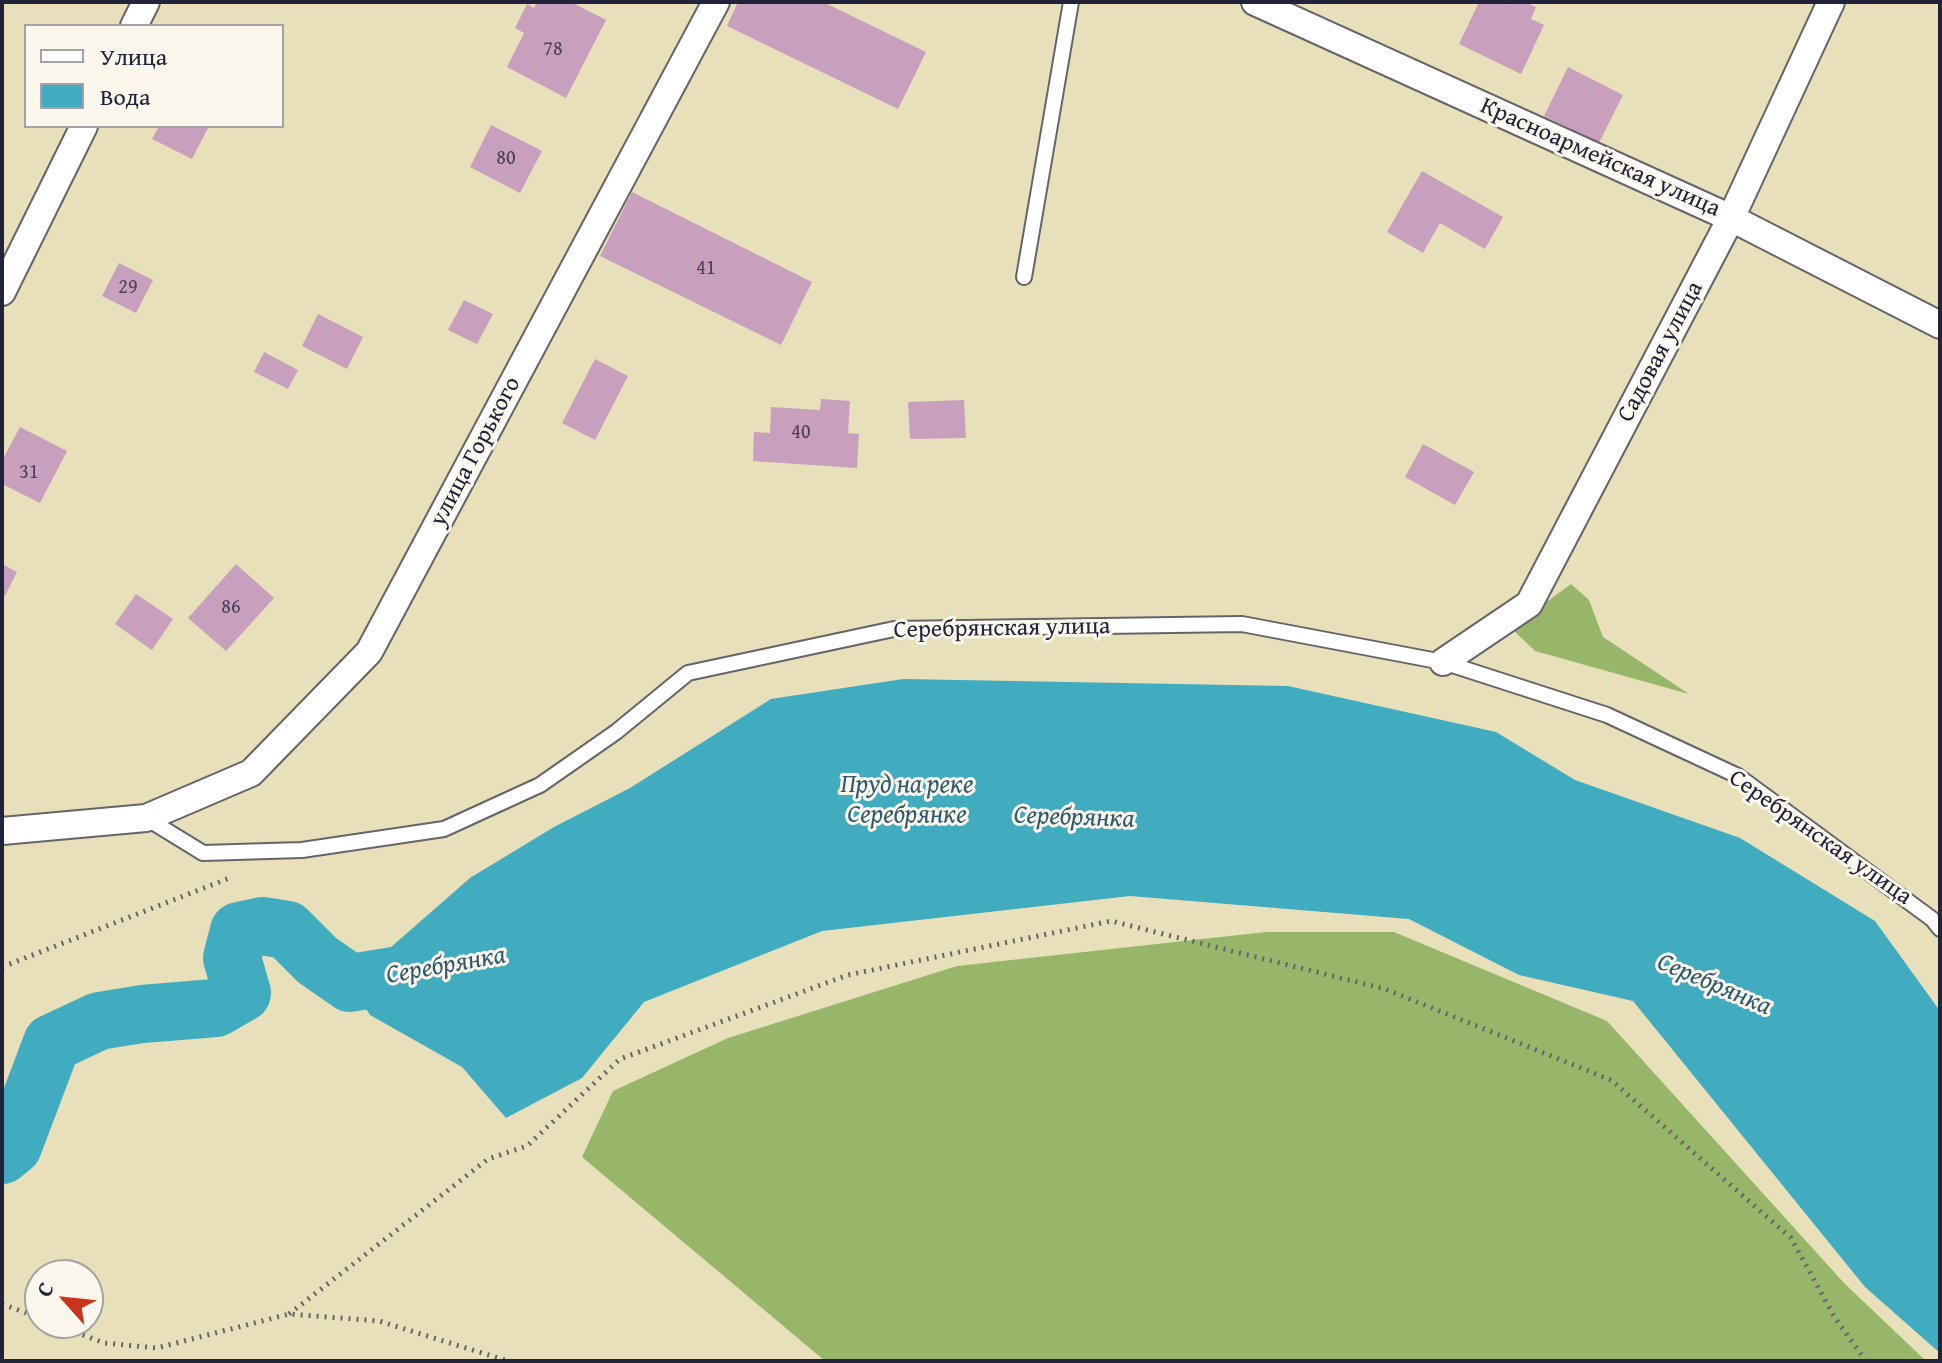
<!DOCTYPE html>
<html>
<head>
<meta charset="utf-8">
<style>
	body { margin:0 }
	#map { position:relative; width:1942px; height:1363px; overflow:hidden; background:#e7e0bb; font-family:"Gentium Book Plus",serif }
	canvas { display:block }
	.frame { position:absolute; inset:0; border:4px solid #22223b; pointer-events:none }
	.legend { position:absolute; left:24px; top:24px; width:260px; height:104px; box-sizing:border-box; background:#fbf7ec; border:2px solid #a4a2a5; margin:0; padding:10px 14px; list-style:none; font-size:24px; color:#22223b }
	.legend li { display:flex; align-items:center; gap:16px; height:40px }
	.legend b { width:40px; border:2px solid #a4a2a5 }
	.north { position:absolute; left:24px; top:1259px; width:80px; height:80px; box-sizing:border-box; background:#fbf7ec; border:2px solid #a4a2a5; border-radius:50%; rotate:297deg; font-size:22px; font-weight:700; line-height:32px; text-align:center; color:#22223b }
	.north::after { content:''; display:block; margin:auto; width:28px; height:36px; background:#c8321e; clip-path:polygon(50% 0,100% 100%,50% 72%,0 100%) }
</style>
</head>
<body>
<div id="map">
<canvas width="1942" height="1363"></canvas>
<div class="frame"></div>
<ul class="legend">
<li><b style="height:10px;background:#fff"></b>Улица</li>
<li><b style="height:22px;background:#41abc0"></b>Вода</li>
</ul>
<div class="north">С</div>
</div>
<script>
const c = document.querySelector('canvas').getContext('2d');
c.lineJoin = 'round';
function fill(path, color) {
  c.fillStyle = color;
  c.fill(path, 'evenodd');
}
function trace(path, color, width, dash) {
  c.strokeStyle = color;
  c.lineWidth = width;
  c.lineCap = dash ? 'butt' : 'round';
  c.setLineDash(dash || []);
  c.stroke(path);
}
function drawText(font, color, halo, rows, align = 'center') {
  c.font = font + ' "Gentium Book Plus",serif';
  c.lineWidth = 6;
  c.setLineDash([]);
  c.textBaseline = 'middle';
  c.strokeStyle = halo;
  c.fillStyle = color;
  for (const [text, x, y, turn = 0] of rows) {
    c.save();
    c.translate(x, y);
    c.rotate((+turn || 0) * Math.PI / 180);
    c.textAlign = isNaN(turn) ? turn : align;
    if (halo) c.strokeText(text, 0, 0);
    c.fillText(text, 0, 0);
    c.restore();
  }
}
const forest = new Path2D(`
	M 1571,584 L 1589,600 L 1603,637 L 1689,694 L 1535,651 L 1511,628 Z
	M 1266,932 L 1394,932 L 1607,1021 L 1844,1283 L 1926,1361 L 825,1361 L 582,1157 L 613,1091 L 728,1038 L 957,966 Z`);
const water = new Path2D(`
	M 903,679 L 1288,686 L 1496,732 L 1575,780 L 1740,838 L 1875,921 L 1940,1011 L 1940,1353 L 1865,1287 L 1633,1001 L 1519,975 L 1409,919 L 1130,896 L 822,931 L 644,1002 L 582,1078 L 506,1118 L 462,1067 L 370,1015 L 350,983 L 470,878 L 554,827 L 630,788 L 771,699 Z`);
const river = new Path2D(`
	M 2,1155 L 13,1146 L 52,1043 L 99,1021 L 142,1014 L 216,1008 L 242,993 L 232,958 L 239,931 L 262,926 L 287,930 L 317,960 L 350,983 L 429,970`);
const building = new Path2D(`
	M 537,2 L 571,2 L 606,20 L 566,98 L 507,67 L 524,33 L 515,28 L 527,4 L 534,8 Z
	M 738,2 L 823,2 L 926,52 L 898,109 L 727,26 Z
	M 1479,2 L 1503,2 L 1508,5 L 1509,2 L 1525,2 L 1536,7 L 1531,19 L 1544,25 L 1521,74 L 1459,44 Z
	M 1568,67 L 1623,95 L 1599,143 L 1544,116 Z
	M 491,125 L 542,151 L 520,193 L 470,167 Z
	M 159,126 L 209,126 L 192,159 L 152,139 Z
	M 1422,171 L 1503,217 L 1485,249 L 1440,223 L 1423,253 L 1387,232 Z
	M 632,192 L 812,282 L 781,345 L 600,256 Z
	M 119,263 L 153,280 L 136,313 L 102,296 Z
	M 464,300 L 493,314 L 477,344 L 448,330 Z
	M 318,314 L 363,337 L 347,369 L 302,346 Z
	M 264,352 L 298,370 L 288,389 L 254,372 Z
	M 595,359 L 628,376 L 595,440 L 562,423 Z
	M 821,399 L 850,401 L 848,433 L 859,434 L 857,468 L 753,461 L 754,432 L 770,433 L 771,407 L 820,410 Z
	M 964,400 L 966,438 L 910,439 L 908,402 Z
	M 20,427 L 67,451 L 40,503 L 2,484 L 2,461 Z
	M 1423,444 L 1474,472 L 1455,505 L 1405,477 Z
	M 2,564 L 17,572 L 2,601 Z
	M 236,564 L 274,598 L 226,651 L 188,618 Z
	M 136,594 L 173,619 L 152,650 L 115,624 Z`);
const path = new Path2D(`
	M 2,967 L 232,877
	M 2,1304 L 40,1318
	M 289,1314 L 488,1159 L 527,1146 L 620,1059 L 848,975 L 1111,921 L 1385,989 L 1611,1080 L 1791,1238 L 1835,1318 L 1866,1361
	M 53,1323 L 104,1343 L 157,1348 L 289,1314 L 379,1321 L 508,1361`);
const lane = new Path2D(`
	M 1024,277 L 1071,2
	M 146,818 L 203,853 L 302,850 L 444,829 L 540,785 L 616,732 L 688,673 L 894,629 L 1242,624 L 1443,662 L 1607,715 L 1738,776 L 1932,919 L 1940,929`);
const street = new Path2D(`
	M 1255,2 L 1731,218 L 1940,325
	M 134,26 L 146,2
	M 2,292 L 84,126
	M 1443,662 L 1529,604 L 1731,218 L 1831,2
	M 2,831 L 146,818 L 251,773 L 369,652 L 716,2`);
const numberNames = [
	["78",553,50],
	["80",506,159],
	["41",706,269],
	["29",128,288],
	["40",801,433],
	["31",29,473],
	["86",231,608]
];
const streetNames = [
	["Красноармейская улица",1600,158,24],
	["Садовая улица",1661,352,-62],
	["улица Горького",476,452,-62],
	["Серебрянская улица",1002,629,-1],
	["Серебрянская улица",1820,838,35]
];
const waterNames = [
	["Пруд на реке",907,785],
	["Серебрянке",907,815],
	["Серебрянка",1074,818,2],
	["Серебрянка",446,966,-10],
	["Серебрянка",1714,985,23]
];
fill(forest, '#97b669');
fill(water, '#41abc0');
trace(river, '#41abc0', 58);
fill(building, '#c89fbd');
trace(lane, '#676468', 18);
trace(street, '#676468', 30);
trace(path, '#676468', 5, [2, 6]);
trace(lane, '#fff', 14);
trace(street, '#fff', 26);
drawText('20px', '#4c415c', null, numberNames);
drawText('24px', '#22223b', '#fbf7ec', streetNames);
drawText('italic 26px', '#2e5970', '#fbf7ec', waterNames);
</script>
</body>
</html>
